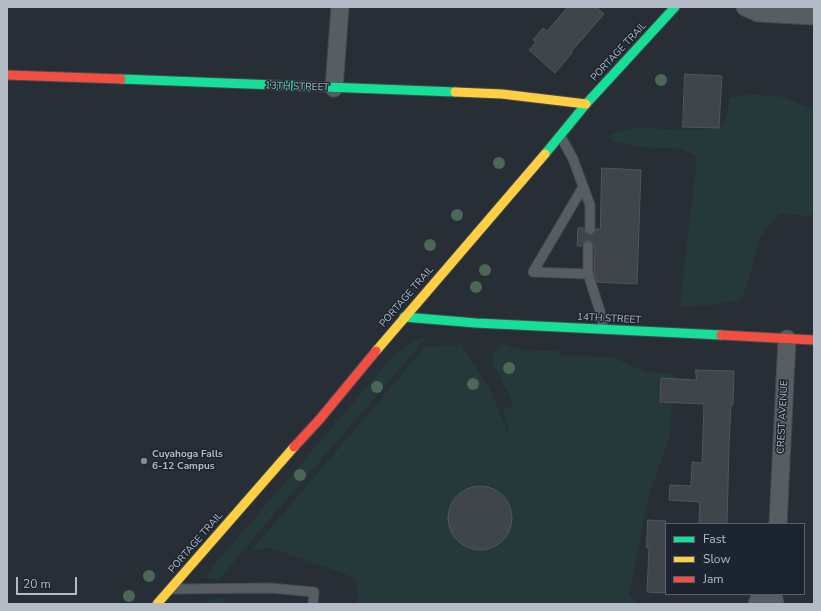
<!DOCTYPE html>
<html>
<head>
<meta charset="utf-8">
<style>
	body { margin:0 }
	#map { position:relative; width:821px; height:611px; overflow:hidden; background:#282e35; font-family:"Nunito Sans",sans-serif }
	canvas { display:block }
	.frame { position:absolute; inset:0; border:8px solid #b2bbc6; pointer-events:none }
	.legend { position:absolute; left:665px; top:523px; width:140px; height:72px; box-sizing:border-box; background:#1c252f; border:1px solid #58616b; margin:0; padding:5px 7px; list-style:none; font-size:12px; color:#b2bbc6 }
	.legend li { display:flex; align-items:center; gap:8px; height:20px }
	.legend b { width:20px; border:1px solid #58616b }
	.scale { position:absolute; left:16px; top:577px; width:61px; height:18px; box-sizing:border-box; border:2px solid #b2bbc6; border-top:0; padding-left:5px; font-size:12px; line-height:14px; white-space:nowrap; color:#b2bbc6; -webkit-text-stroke:3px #1c252f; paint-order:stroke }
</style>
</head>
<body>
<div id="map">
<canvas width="821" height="611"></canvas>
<div class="frame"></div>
<ul class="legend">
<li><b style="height:5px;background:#16e098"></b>Fast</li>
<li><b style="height:5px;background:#ffcf43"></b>Slow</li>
<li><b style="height:5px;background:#f24e42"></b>Jam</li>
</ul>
<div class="scale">20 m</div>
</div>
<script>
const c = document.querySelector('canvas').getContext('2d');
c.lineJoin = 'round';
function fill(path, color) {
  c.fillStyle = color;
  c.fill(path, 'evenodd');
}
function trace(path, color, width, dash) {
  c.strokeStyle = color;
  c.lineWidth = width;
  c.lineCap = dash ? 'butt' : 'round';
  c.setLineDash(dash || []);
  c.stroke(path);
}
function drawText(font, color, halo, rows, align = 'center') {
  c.font = font + ' "Nunito Sans",sans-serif';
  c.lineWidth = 3;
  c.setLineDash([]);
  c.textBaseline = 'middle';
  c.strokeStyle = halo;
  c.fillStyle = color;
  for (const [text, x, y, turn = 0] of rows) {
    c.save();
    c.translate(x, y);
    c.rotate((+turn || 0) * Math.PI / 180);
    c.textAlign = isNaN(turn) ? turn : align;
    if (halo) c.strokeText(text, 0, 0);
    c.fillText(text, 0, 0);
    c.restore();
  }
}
const green = new Path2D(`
	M 748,94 L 784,97 L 814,110 L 814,213 L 808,216 L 781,214 L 772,222 L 760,237 L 749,279 L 742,299 C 719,304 704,307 680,306 L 697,157 L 682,149 L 641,147 L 613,142 L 608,136 C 618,131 627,129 638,128 C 652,127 716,134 723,125 C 727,121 729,105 730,99 Z
	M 427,337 L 251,541 L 219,580 L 204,577 L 387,363 C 399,352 410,339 427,337 Z
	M 461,344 L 489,387 L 510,438 L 503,409 L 514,405 L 492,362 L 494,351 L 504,344 L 519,350 L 559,351 L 559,356 L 612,357 L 646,372 L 675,374 L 669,438 L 649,495 L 629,594 L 638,604 L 358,604 L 357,580 L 345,574 L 271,548 L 252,550 L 425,347 L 454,346 Z
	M 211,598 L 226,599 L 225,604 L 206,604 Z`);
const building = new Path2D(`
	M 568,7 L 596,7 L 604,14 L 571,52 L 572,53 L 555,73 L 529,50 L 536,42 L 533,40 L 543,28 L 547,31 Z
	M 685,74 L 722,76 L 719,128 L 683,127 Z
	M 602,168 L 641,170 L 637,284 L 597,282 L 594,274 L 595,247 L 594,247 L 591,241 L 588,240 L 585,241 L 582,246 L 577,246 L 578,228 L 584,228 L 585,232 L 590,235 L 593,234 L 596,229 L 600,229 Z
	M 696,370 L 734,371 L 733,405 L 731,405 L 729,445 L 727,524 L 699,524 L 700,502 L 669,500 L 670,485 L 691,486 L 692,462 L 702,463 L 704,404 L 660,402 L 661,378 L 696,380 Z
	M448 518a32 32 0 1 1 64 0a32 32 0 1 1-64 0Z
	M 648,520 L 666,521 L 666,593 L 647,592 L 649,548 L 647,548 Z`);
const lane = new Path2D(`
	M 561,137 L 573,159 L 590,205 L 590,229
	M 583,187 L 533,272 L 588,274
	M 588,246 L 588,274 L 600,311 L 604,329
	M 172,589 L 270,588 L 314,592 L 313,604`);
const street = new Path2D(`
	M 745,7 L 758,13 L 814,16
	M 334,88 L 340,7
	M 778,524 L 787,339
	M 773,594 L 775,604
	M 757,604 L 761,594`);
const fast = new Path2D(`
	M 121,79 L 455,92
	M 545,154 L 586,104 L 675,7
	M 404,317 L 476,323 L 721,335`);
const slow = new Path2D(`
	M 455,92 L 502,94 L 586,104
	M 376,351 L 545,154
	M 157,604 L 294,447`);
const jam = new Path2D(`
	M 7,75 L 121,79
	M 721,335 L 814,340
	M 294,447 L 319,420 L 376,351`);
const trees = [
	[661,80],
	[499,163],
	[457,215],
	[430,245],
	[485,270],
	[476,287],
	[509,368],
	[473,384],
	[377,387],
	[300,475],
	[149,576],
	[129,596]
];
const markers = [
	[144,461,4,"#828a93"]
];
const streetNames = [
	["PORTAGE TRAIL",619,52,-47],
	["13TH STREET",297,87,2],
	["PORTAGE TRAIL",407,297,-49],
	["14TH STREET",609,319,3],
	["CREST AVENUE",783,417,-87],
	["PORTAGE TRAIL",196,543,-49]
];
const poiNames = [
	["Cuyahoga Falls",152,455],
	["6-12 Campus",152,467]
];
fill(green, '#25383a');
fill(building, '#40454b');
trace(building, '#50565d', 1);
trace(lane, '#464a50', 11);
trace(street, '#464a50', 19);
trace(fast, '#464a50', 11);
trace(slow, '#464a50', 11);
trace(jam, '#464a50', 11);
trace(lane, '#585c63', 9);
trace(street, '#585c63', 17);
trace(fast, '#16e098', 9);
trace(slow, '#ffcf43', 9);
trace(jam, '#f24e42', 9);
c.fillStyle = '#4c6756';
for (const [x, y] of trees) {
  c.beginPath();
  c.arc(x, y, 6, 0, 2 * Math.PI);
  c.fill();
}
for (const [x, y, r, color] of markers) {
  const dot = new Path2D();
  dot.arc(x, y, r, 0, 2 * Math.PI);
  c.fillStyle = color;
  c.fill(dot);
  trace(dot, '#1c252f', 1.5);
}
drawText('10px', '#b2bbc6', '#1c252f', streetNames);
drawText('bold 10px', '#b2bbc6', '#1c252f', poiNames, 'left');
</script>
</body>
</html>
